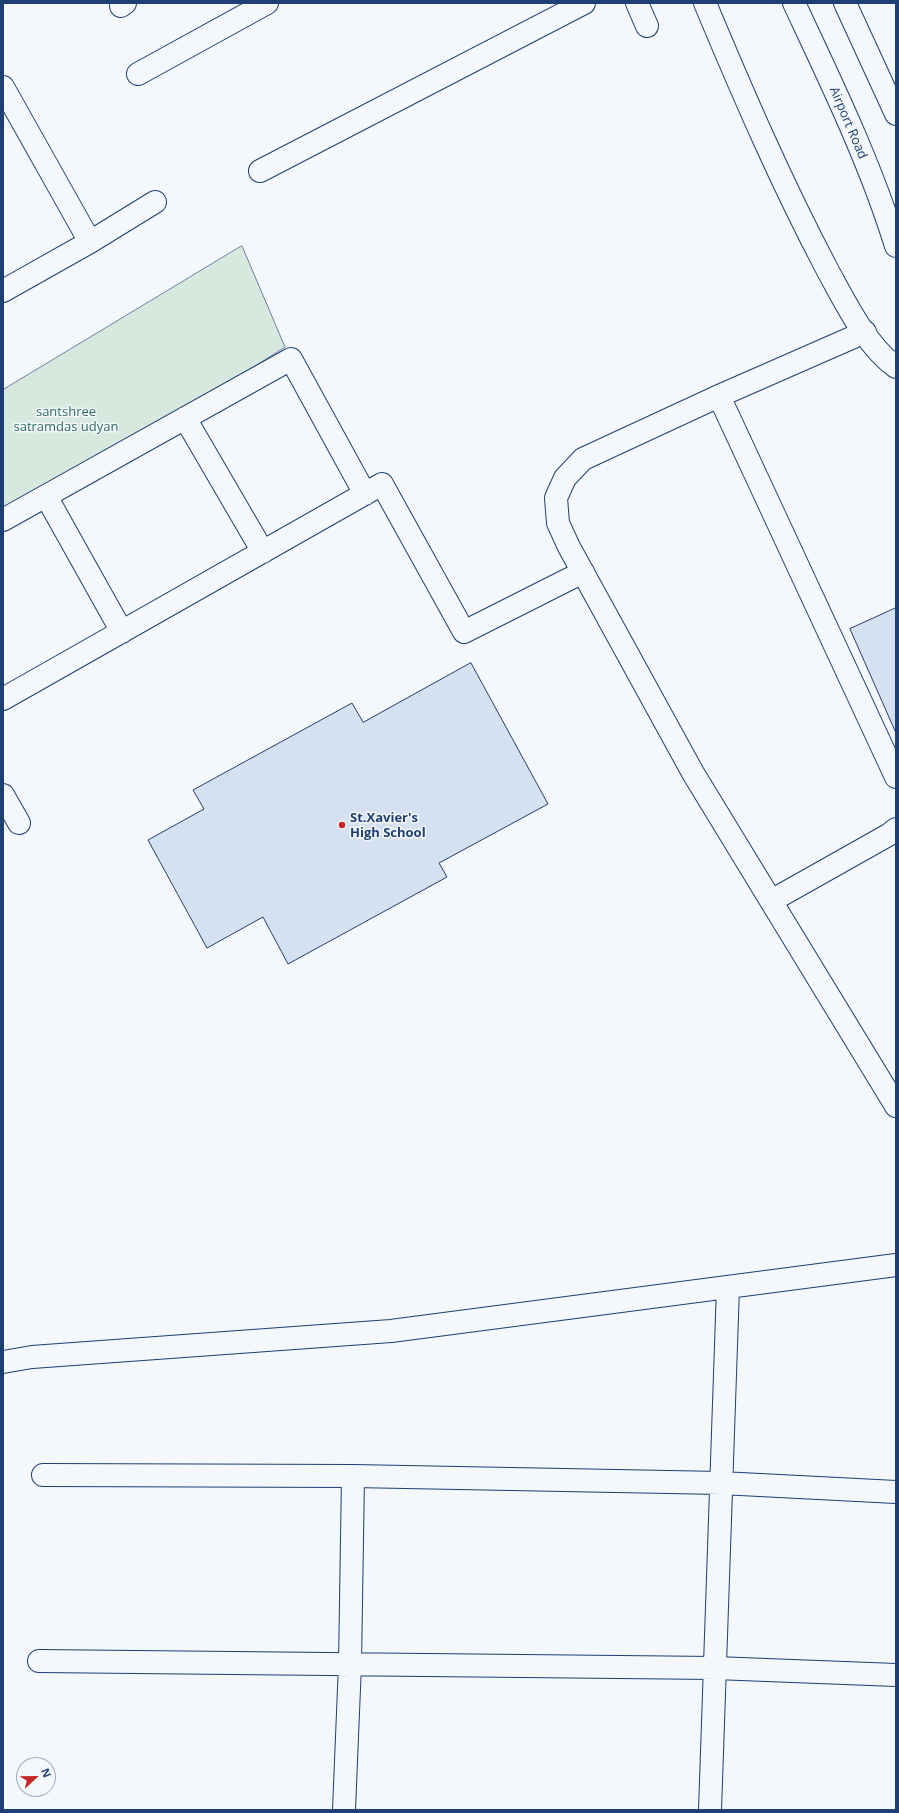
<!DOCTYPE html>
<html>
<head>
<meta charset="utf-8">
<style>
	body { margin:0 }
	#map { position:relative; width:899px; height:1813px; overflow:hidden; background:#f4f7fb; font-family:"Open Sans",sans-serif }
	canvas { display:block }
	.frame { position:absolute; inset:0; border:4px solid #1d3f73; pointer-events:none }
	.north { position:absolute; left:16px; top:1757px; width:40px; height:40px; box-sizing:border-box; background:#f4f7fb; border:1px solid #9eadc5; border-radius:50%; rotate:68deg; font-size:11px; font-weight:700; line-height:16px; text-align:center; color:#1d3f73 }
	.north::after { content:''; display:block; margin:auto; width:14px; height:18px; background:#c62828; clip-path:polygon(50% 0,100% 100%,50% 72%,0 100%) }
</style>
</head>
<body>
<div id="map">
<canvas width="899" height="1813"></canvas>
<div class="frame"></div>
<div class="north">N</div>
</div>
<script>
const c = document.querySelector('canvas').getContext('2d');
c.lineJoin = 'round';
function fill(path, color) {
  c.fillStyle = color;
  c.fill(path, 'evenodd');
}
function trace(path, color, width, dash) {
  c.strokeStyle = color;
  c.lineWidth = width;
  c.lineCap = dash ? 'butt' : 'round';
  c.setLineDash(dash || []);
  c.stroke(path);
}
function drawText(font, color, halo, rows, align = 'center') {
  c.font = font + ' "Open Sans",sans-serif';
  c.lineWidth = 3;
  c.setLineDash([]);
  c.textBaseline = 'middle';
  c.strokeStyle = halo;
  c.fillStyle = color;
  for (const [text, x, y, turn = 0] of rows) {
    c.save();
    c.translate(x, y);
    c.rotate((+turn || 0) * Math.PI / 180);
    c.textAlign = isNaN(turn) ? turn : align;
    if (halo) c.strokeText(text, 0, 0);
    c.fillText(text, 0, 0);
    c.restore();
  }
}
const green = new Path2D(`
	M 242,246 L 285,347 L 3,528 L 3,390 Z`);
const building = new Path2D(`
	M 896,608 L 896,733 L 850,629 Z
	M 471,663 L 548,804 L 439,863 L 447,877 L 288,964 L 263,917 L 207,948 L 148,840 L 204,809 L 193,790 L 352,703 L 363,722 Z`);
const minor = new Path2D(`
	M 637,3 L 647,26
	M 121,6 L 125,3
	M 138,74 L 267,3
	M 3,87 L 90,242
	M 260,171 L 584,3
	M 3,291 L 90,242 L 155,202
	M 865,332 L 719,396 L 583,459 L 565,478 L 556,498 L 558,523 L 569,547 L 693,773 L 896,1106
	M 719,396 L 896,777
	M 185,418 L 263,552
	M 46,496 L 122,632
	M 3,520 L 291,359 L 365,494
	M 3,699 L 382,484 L 464,632 L 583,572
	M 3,795 L 19,823
	M 771,901 L 890,834 L 896,829
	M 3,1362 L 32,1357 L 391,1331 L 896,1265
	M 43,1475 L 353,1476 L 350,1664 L 344,1810
	M 353,1476 L 721,1483 L 896,1492
	M 39,1661 L 715,1668 L 896,1675
	M 710,1810 L 728,1287`);
const tertiary = new Path2D(`
	M 705,3 C 743,94 782,184 828,271 C 845,302 867,347 896,367`);
const primary = new Path2D(`
	M 794,3 C 831,82 870,162 896,246
	M 845,3 L 896,114`);
const markers = [
	[342,825,4,"#c62828"]
];
const streetNames = [
	["Airport Road",848,123,67]
];
const parkNames = [
	["santshree",66,412],
	["satramdas udyan",66,427]
];
const poiNames = [
	["St.Xavier's",350,818],
	["High School",350,833]
];
fill(green, '#d7e8df');
trace(green, '#687fa3', 1);
fill(building, '#d5e0f0');
trace(building, '#1d3f73', 1);
trace(minor, '#1d3f73', 24);
trace(tertiary, '#1d3f73', 24);
trace(primary, '#1d3f73', 24);
trace(minor, '#f4f7fb', 22);
trace(tertiary, '#f4f7fb', 22);
trace(primary, '#f4f7fb', 22);
for (const [x, y, r, color] of markers) {
  const dot = new Path2D();
  dot.arc(x, y, r, 0, 2 * Math.PI);
  c.fillStyle = color;
  c.fill(dot);
  trace(dot, '#f4f7fb', 1.5);
}
drawText('13px', '#1d3f73', '#f4f7fb', streetNames);
drawText('13px', '#2c6c60', '#f4f7fb', parkNames);
drawText('bold 13px', '#1d3f73', '#f4f7fb', poiNames, 'left');
</script>
</body>
</html>
